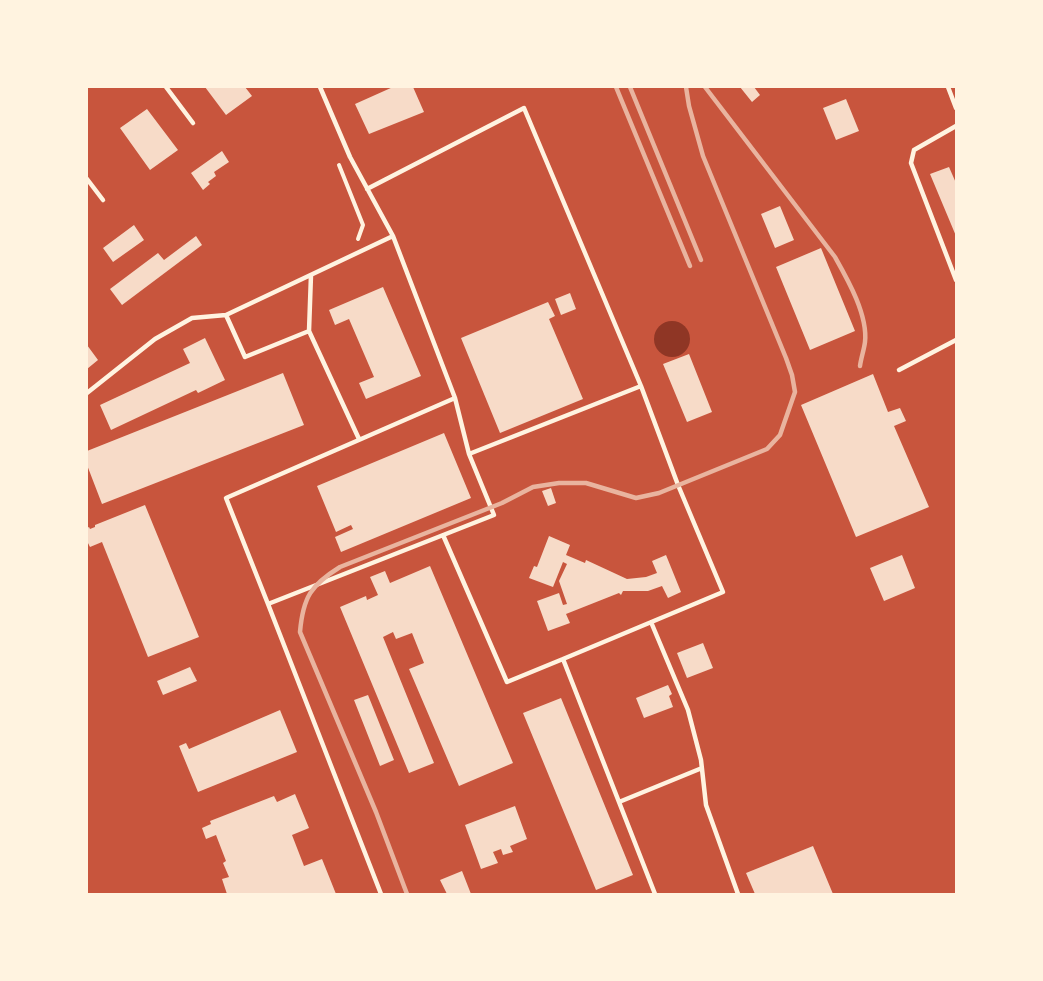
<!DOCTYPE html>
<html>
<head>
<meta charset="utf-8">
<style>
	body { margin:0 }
	#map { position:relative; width:1043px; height:981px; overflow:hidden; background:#c8553d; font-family:Montserrat,sans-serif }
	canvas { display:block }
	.frame { position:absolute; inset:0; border:88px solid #fff3e0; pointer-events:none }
</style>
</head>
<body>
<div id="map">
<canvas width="1043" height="981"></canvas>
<div class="frame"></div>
</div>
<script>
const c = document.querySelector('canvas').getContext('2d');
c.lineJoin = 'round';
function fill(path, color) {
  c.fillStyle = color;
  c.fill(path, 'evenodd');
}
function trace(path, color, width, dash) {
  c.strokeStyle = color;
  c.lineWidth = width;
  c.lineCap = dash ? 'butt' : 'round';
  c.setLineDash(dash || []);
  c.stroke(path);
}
const water = new Path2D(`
	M654 339a18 18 0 1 1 36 0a18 18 0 1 1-36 0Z`);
const building = new Path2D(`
	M 205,87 L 245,87 L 252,96 L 226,115 Z
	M 393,87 L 413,87 L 424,112 L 369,134 L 355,104 Z
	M 740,87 L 754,87 L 760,95 L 752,102 Z
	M 846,99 L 859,131 L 836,140 L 823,108 Z
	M 147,109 L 178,150 L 150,170 L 120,128 Z
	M 222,151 L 229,162 L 214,172 L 216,176 L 208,182 L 210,184 L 203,190 L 191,173 Z
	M 949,167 L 956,183 L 956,236 L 930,174 Z
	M 780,206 L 794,240 L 775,248 L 761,214 Z
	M 134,225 L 144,240 L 113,262 L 103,248 Z
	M 196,236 L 202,245 L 122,305 L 110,289 L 158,253 L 164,260 Z
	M 821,248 L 855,331 L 810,350 L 776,267 Z
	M 383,287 L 421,376 L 366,399 L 359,383 L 374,377 L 349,319 L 335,325 L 329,310 Z
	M 570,293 L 576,309 L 561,315 L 555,299 Z
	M 548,302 L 555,316 L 549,319 L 583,399 L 500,433 L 461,338 Z
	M 205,338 L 225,380 L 198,393 L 196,390 L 111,430 L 100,405 L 190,363 L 183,349 Z
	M 87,345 L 98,360 L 87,369 Z
	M 689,354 L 712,412 L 687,422 L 663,364 Z
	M 283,373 L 304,425 L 102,504 L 87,465 L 87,451 Z
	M 873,374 L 888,412 L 900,408 L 906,421 L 894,426 L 929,507 L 856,537 L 801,405 Z
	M 444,433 L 471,498 L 341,552 L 335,537 L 353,529 L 351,525 L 336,532 L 317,486 Z
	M 551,488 L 556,503 L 548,506 L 542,491 Z
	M 145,505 L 199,637 L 148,657 L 102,542 L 90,547 L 87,541 L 87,528 L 89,527 L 90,529 L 95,527 L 95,525 Z
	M 549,536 L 570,545 L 566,555 L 585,563 L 586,560 L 627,579 L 646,577 L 657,573 L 652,561 L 666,555 L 681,592 L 668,598 L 662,586 L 648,591 L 623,591 L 621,595 L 619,593 L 566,614 L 570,623 L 548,631 L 537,601 L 559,593 L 563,605 L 567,604 L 559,581 L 567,564 L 563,562 L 553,587 L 529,578 L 534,566 L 537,567 Z
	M 902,555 L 915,588 L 884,601 L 870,568 Z
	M 430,566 L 513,763 L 459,786 L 409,669 L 424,663 L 412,633 L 396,639 L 393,632 L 383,637 L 434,763 L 409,773 L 340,607 L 366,596 L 367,600 L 378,595 L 370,577 L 385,571 L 390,583 Z
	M 703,643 L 713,668 L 687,678 L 677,653 Z
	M 190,667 L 197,681 L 163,695 L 157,681 Z
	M 668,685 L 672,694 L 669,696 L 673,707 L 644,718 L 636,698 Z
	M 368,695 L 394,760 L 380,766 L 354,700 Z
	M 561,698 L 633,875 L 596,890 L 523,713 Z
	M 280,710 L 297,752 L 198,792 L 179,746 L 186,743 L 189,749 Z
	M 295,794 L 309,828 L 292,835 L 304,866 L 322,859 L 336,894 L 227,894 L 222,879 L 229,877 L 223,863 L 226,861 L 216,835 L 206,839 L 202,828 L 211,824 L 210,821 L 274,796 L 277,802 Z
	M 515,806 L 527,839 L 510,846 L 513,852 L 503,855 L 501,849 L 493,852 L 498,863 L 481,869 L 465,825 Z
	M 813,846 L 833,894 L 755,894 L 746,873 Z
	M 462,871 L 471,894 L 447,894 L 440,880 Z`);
const path = new Path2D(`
	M 339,165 L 363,225 L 358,239`);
const service = new Path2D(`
	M 166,87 L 193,123
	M 320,87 L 350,157 L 393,236 L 455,398 L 469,454 L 494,515 L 268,604 L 226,498 L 455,398
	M 948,87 L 956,108
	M 956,126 L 914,150 L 911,163 L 956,280
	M 87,179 L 103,200
	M 367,189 L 524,108 L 641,386 L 678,485 L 723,592 L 563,659 L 655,894
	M 311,275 L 309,331 L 359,439
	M 226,315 L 245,357 L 309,331
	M 899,370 L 956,340
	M 87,393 L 155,339 L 192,318 L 226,315 L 393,236
	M 469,454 L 641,386
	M 443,535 L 507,682 L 563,659
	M 268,604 L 381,894
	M 651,622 L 688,710 L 701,760 L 706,805 L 738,894
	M 619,802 L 702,768`);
const rail = new Path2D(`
	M 616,87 L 690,266
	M 630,87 L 701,260
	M 705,87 L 835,257 C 848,280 868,315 865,342 C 864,350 861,358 860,366
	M 407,894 L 376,812 L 300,632 C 303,597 311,585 340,567 L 502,503 L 533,487 L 559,483 L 586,483 L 636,498 L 659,493 L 767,449 L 780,435 L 795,392 L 792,375 L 786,358 L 703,156 L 689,106 L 686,87`);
fill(water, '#8f3625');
fill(building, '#f7dbc8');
trace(path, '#fff3e0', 4);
trace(service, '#fff3e0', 4.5);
trace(rail, '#e9b49f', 4.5);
</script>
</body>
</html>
